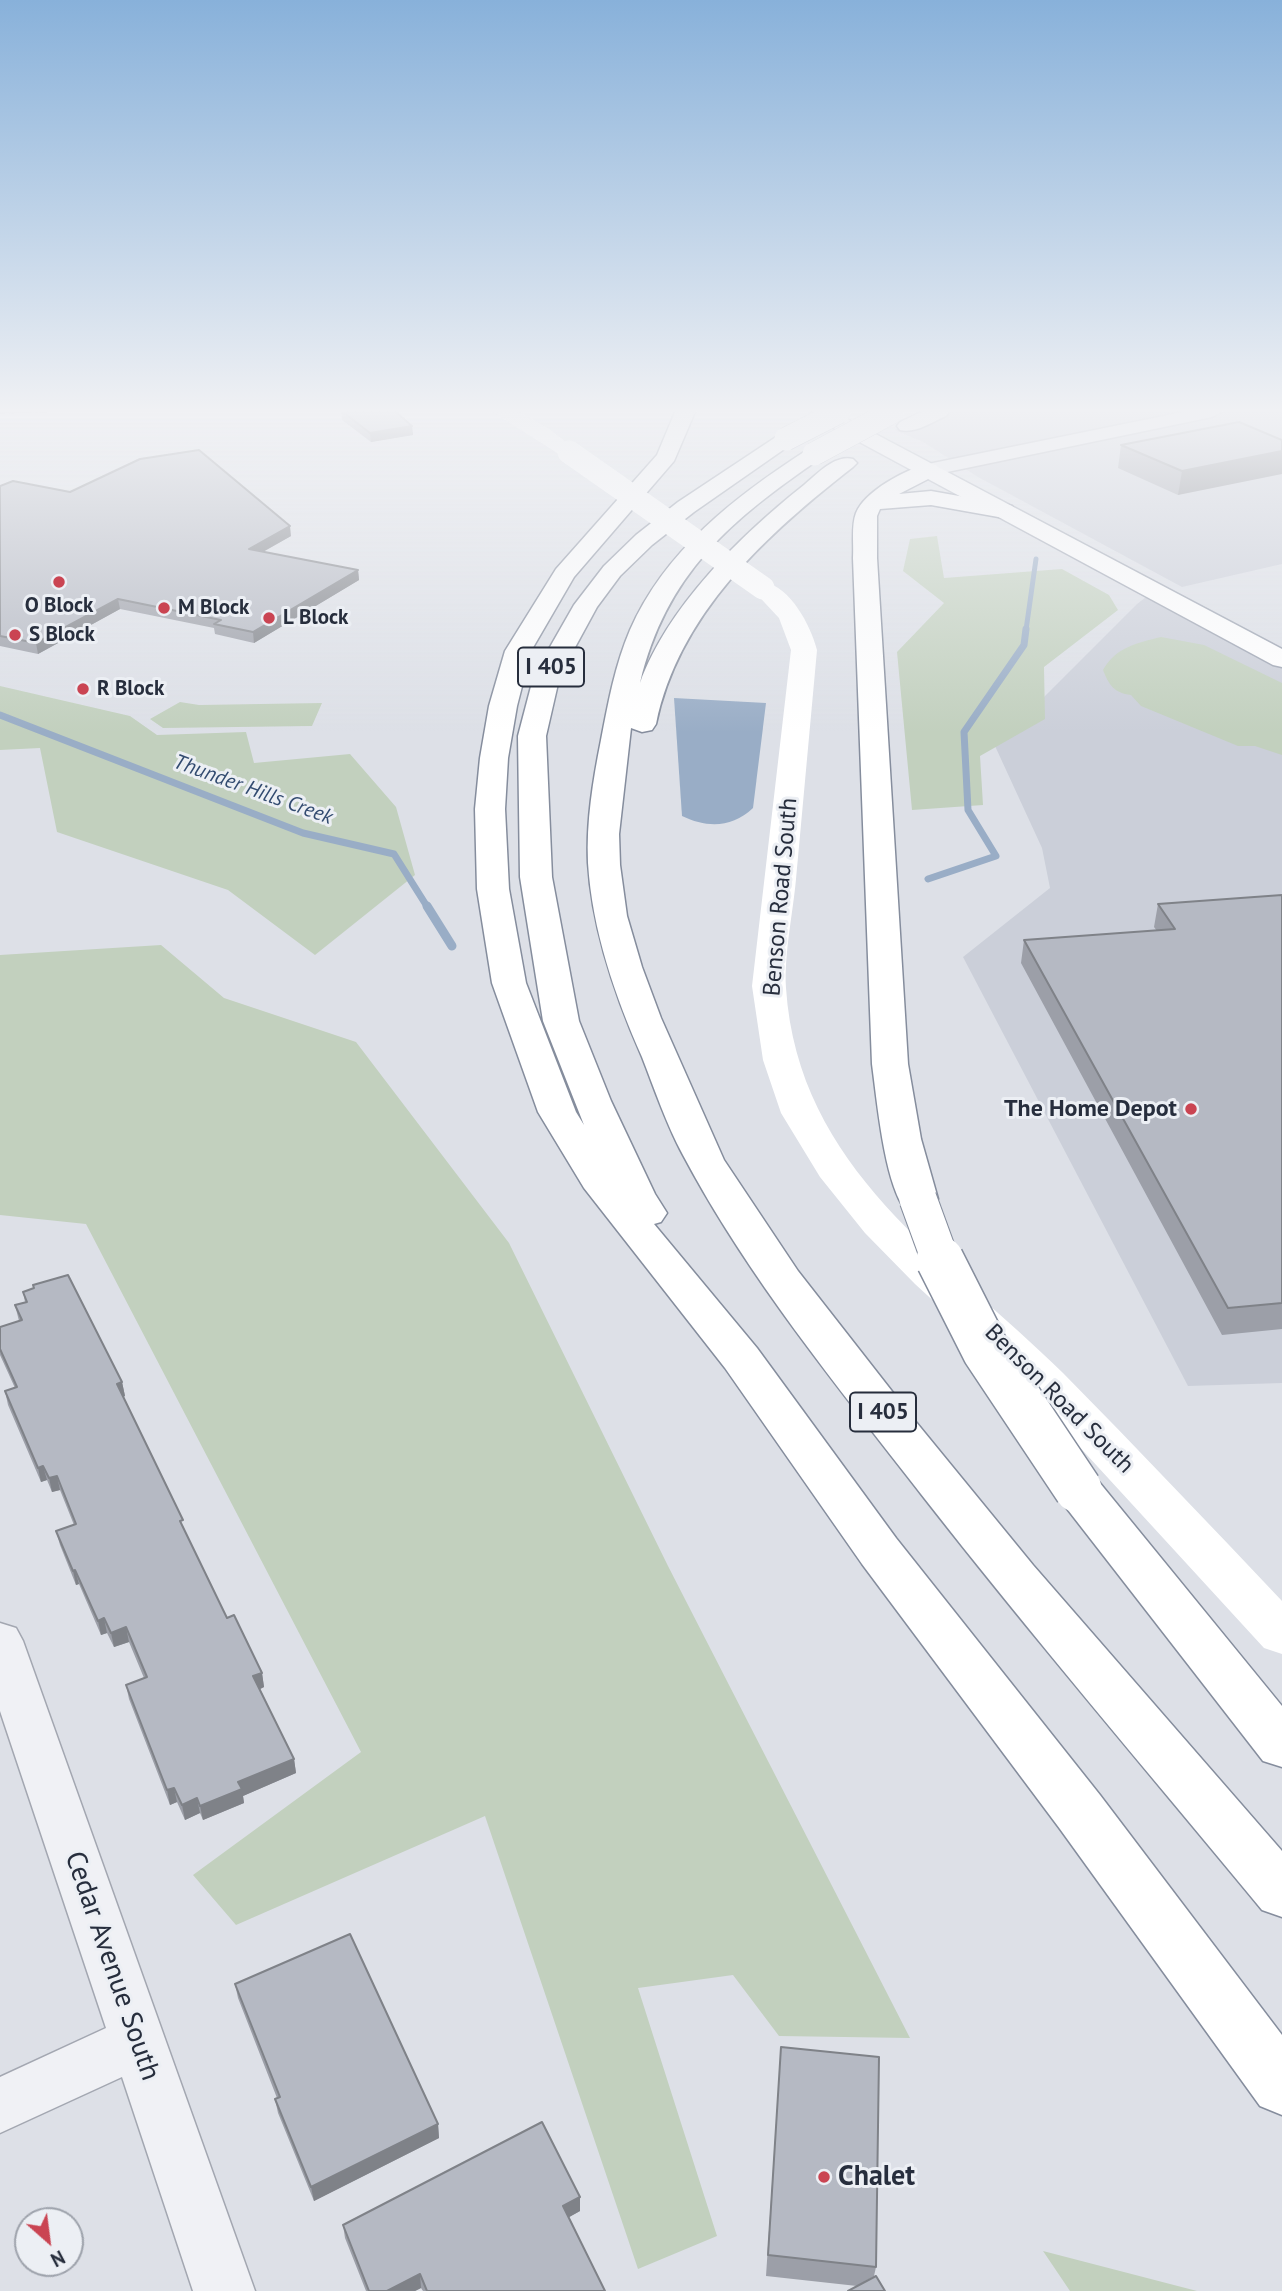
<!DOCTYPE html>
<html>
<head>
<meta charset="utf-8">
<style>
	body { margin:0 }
	#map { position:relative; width:1282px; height:2291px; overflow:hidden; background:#dde0e7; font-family:"PT Sans",sans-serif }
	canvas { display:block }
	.north { position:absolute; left:14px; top:2207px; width:70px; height:70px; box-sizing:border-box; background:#eceff4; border:2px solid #9da2ab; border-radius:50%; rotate:152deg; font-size:19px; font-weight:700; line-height:28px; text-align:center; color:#272e3d }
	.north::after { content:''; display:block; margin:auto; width:24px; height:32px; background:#ca4452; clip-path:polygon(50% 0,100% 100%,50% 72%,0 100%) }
</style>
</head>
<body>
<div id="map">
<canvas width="1282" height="2291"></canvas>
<div class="north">N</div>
</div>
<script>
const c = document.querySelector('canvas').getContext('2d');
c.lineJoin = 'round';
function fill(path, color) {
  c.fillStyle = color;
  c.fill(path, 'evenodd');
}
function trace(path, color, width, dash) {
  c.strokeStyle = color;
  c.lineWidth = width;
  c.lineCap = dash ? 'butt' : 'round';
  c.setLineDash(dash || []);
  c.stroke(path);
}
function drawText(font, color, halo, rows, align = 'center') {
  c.font = font + ' "PT Sans",sans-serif';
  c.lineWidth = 6;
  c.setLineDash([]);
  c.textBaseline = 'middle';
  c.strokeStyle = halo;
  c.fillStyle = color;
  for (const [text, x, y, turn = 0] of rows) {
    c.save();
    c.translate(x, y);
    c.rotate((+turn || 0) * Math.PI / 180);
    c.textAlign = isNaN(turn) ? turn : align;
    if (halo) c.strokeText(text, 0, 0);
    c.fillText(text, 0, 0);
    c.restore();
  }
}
const built = new Path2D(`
	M 947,412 L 1282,412 L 1282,564 L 1182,587 L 978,477 L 923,442 L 894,430 Z
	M 1150,594 L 1282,660 L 1282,1383 L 1188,1386 L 963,957 L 1050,888 L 1042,848 L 995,746 L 1137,604 Z`);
const green = new Path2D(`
	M 937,536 L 944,578 L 1062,569 L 1109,595 L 1118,610 L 1044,667 L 1045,719 L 980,756 L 983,805 L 912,810 L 897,652 L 944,603 L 903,571 L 910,539 Z
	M 1161,637 L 1204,645 L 1282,683 L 1282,755 L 1255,746 L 1238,746 L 1141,706 L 1131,695 C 1114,693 1109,685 1103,670 C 1116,647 1137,643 1161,637 Z
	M 0,686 L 130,716 L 157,735 L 246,732 L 254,763 L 350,754 L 396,807 L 415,875 L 315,955 L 228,890 L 57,832 L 40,748 L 0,750 Z
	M 180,702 L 199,705 L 322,703 L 312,726 L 163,728 L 150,719 Z
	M 161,945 L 224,998 L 356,1042 L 509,1243 L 668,1566 L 910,2038 L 779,2036 L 733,1975 L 638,1988 L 717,2236 L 638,2269 L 485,1816 L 236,1925 L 193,1875 L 361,1752 L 86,1224 L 0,1215 L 0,955 Z
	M 1043,2251 L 1197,2291 L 1070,2291 Z`);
const water = new Path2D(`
	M 674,698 L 766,703 L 753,808 C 732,828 707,828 682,816 Z`);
const streamFar2 = new Path2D(`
	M 1026,630 L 1036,559`);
const streamFar1 = new Path2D(`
	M 0,715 L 303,833 L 394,854 L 428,908
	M 928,879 L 996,856 L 968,810 L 964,732 L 1024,645 L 1026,629`);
const stream = new Path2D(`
	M 427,906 L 452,946`);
const street = new Path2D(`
	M 1183,412 L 1221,412 L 1212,417 L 928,476 L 918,470 L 928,464 Z
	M 0,1623 L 16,1628 L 23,1641 L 255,2291 L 193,2291 L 122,2077 L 0,2133 L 0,2077 L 106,2028 L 0,1711 Z`);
const secondary = new Path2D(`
	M 493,412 L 519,412 L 549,429 L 579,452 L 576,456 L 562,456 Z
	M 763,581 C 791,588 810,624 817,650 C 810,726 803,803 796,879 C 793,913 784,954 786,988 C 798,1169 946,1258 1063,1373 C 1137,1448 1210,1525 1282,1601 L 1282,1654 L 1264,1648 L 1031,1394 L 987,1350 L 915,1284 L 865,1233 L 820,1177 L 781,1113 L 763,1060 L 752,986 L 791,650 L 779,618 L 751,588 L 754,583 Z`);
const primary = new Path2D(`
	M 834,412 L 1282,649 L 1282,667 L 1273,665 L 813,417 L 810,413 Z`);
const highway = new Path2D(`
	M 675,412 L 695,412 L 674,461 L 574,577 L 531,651 L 517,706 L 508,758 L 505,809 L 509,889 L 526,983 L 576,1112 L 584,1125 L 543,1021 L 520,877 L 518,736 L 534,675 L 574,605 L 604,566 L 636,535 L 678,502 L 779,435 L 793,435 L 796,439 L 793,443 L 694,512 L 652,545 L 620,576 L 597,607 L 560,675 L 546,736 L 552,877 L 579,1021 L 611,1101 L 655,1194 L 667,1213 L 661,1222 L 654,1224 L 757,1348 L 896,1538 L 1100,1795 L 1282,2035 L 1282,2115 L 1260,2106 L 1060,1829 L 862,1564 L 725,1368 L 584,1188 L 538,1112 L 492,983 L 477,889 L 475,809 L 480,758 L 489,706 L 505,651 L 556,569 L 657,455 Z
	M 921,412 L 949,412 L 946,416 C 932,422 915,434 900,430 L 897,426 L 900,422 Z
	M 814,448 L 821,450 L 824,454 L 821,458 C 732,519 666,573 640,683 C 668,606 741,535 804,485 C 817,474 835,454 853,459 L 857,463 L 853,467 C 767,534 679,613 656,724 L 652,730 L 642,732 L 631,728 L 619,834 L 620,865 L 627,916 L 642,967 L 661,1018 L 724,1160 L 798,1271 L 916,1422 L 1033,1565 L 1282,1851 L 1282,1917 L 1262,1910 C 1148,1772 1031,1635 921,1494 C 837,1386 747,1276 683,1155 C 666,1124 655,1090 642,1057 C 615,996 592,930 588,863 C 586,822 593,780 601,740 C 608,703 615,665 630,630 C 665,550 736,496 807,450 Z
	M 928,464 L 936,465 L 939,470 L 936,475 L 899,494 L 931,491 L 1004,504 L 1012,506 L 1015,511 L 1012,516 L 1004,518 L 931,505 L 880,509 L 877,516 L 877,558 L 908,1064 L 921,1139 L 938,1199 L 932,1208 L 918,1211 L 904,1208 C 884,1179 877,1101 872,1064 L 853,558 C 854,544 851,526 856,513 C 865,491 906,469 928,464 Z
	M 1078,1472 L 1095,1477 L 1282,1706 L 1282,1767 L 1263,1761 L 1061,1501 L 1054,1489 L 1061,1477 Z`);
const secondaryBridge = new Path2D(`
	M 569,452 L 763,588`);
const highwayBridgeFar2 = new Path2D(`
	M 786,439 L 839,412
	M 814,454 L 892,412`);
const highwayBridgeFar1 = new Path2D(`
	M 918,1199 L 941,1262`);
const highwayBridge = new Path2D(`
	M 940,1260 L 986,1351 L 1078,1489`);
const wall = new Path2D(`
	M 0,412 L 48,412 L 0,414 Z
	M 341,412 L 396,412 L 412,426 L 413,435 L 371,442 L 342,420 Z
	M 1282,440 L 1178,495 L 1118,468 L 1121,445 Z
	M 0,486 L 291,536 L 263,552 L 358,570 L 359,580 L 254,643 L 215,634 L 214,628 L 120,609 L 38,654 L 0,646 Z
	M 1282,895 L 1282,1329 L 1222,1335 L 1021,963 L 1024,940 L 1157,931 L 1154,927 L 1158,904 Z
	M 33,1285 L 122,1382 L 125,1396 L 123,1397 L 185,1533 L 227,1618 L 262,1673 L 264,1687 L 260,1689 L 294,1759 L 296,1773 L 243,1796 L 244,1803 L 203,1820 L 200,1813 L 185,1820 L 177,1802 L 170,1805 L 129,1699 L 126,1685 L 144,1678 L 129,1642 L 114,1647 L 107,1633 L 101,1635 L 79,1584 L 76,1585 L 60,1545 L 56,1531 L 74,1525 L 60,1490 L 52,1492 L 47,1480 L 41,1482 L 8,1405 L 5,1391 L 15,1388 L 0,1355 L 0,1327 L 19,1321 L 15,1305 L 25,1302 L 23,1292 L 34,1289 Z
	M 235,1984 L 438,2124 L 439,2138 L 314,2201 L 278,2113 L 275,2099 L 277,2098 L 238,1998 Z
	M 781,2047 L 876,2267 L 874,2276 L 857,2286 L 766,2276 Z
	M 580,2211 L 569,2217 L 605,2291 L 423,2291 L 421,2288 L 415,2291 L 366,2291 L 345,2238 L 343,2225 Z`);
const shadedWall = new Path2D(`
	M 412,426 L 413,435 L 371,442 L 370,433 Z
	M 1282,451 L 1282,474 L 1178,495 L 1182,471 Z
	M 290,526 L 291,536 L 250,559 L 249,549 Z
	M 358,570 L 359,580 L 254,643 L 253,632 Z
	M 118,599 L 120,609 L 38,654 L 36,643 Z
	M 122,1382 L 125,1396 L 120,1398 L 117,1384 Z
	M 43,1466 L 47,1480 L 41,1482 L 38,1468 Z
	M 57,1476 L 60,1490 L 52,1492 L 49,1478 Z
	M 75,1570 L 79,1584 L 76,1585 L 73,1571 Z
	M 104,1618 L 107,1633 L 101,1635 L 98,1621 Z
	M 126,1627 L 129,1642 L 114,1647 L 111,1633 Z
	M 262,1673 L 264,1687 L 256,1691 L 253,1676 Z
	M 294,1759 L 296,1773 L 243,1796 L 244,1803 L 203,1820 L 200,1806 L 238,1782 Z
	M 174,1788 L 177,1802 L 170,1805 L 167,1790 Z
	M 197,1798 L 200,1813 L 185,1820 L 182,1805 Z
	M 438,2124 L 439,2138 L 314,2201 L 311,2187 Z
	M 580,2197 L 580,2211 L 564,2220 L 563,2206 Z
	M 420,2274 L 421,2288 L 415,2291 L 387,2291 Z`);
const building = new Path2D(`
	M 343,412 L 396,412 L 412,426 L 370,433 Z
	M 1239,422 L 1282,440 L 1282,451 L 1182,471 L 1121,445 Z
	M 199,450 L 290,526 L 249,549 L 358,570 L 253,632 L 214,624 L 221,620 L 118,599 L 36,643 L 0,636 L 0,486 L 13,481 L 70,492 L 140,459 Z
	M 1282,895 L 1282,1303 L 1228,1308 L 1024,940 L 1175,929 L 1158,904 Z
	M 68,1275 L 122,1382 L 117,1384 L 183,1520 L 180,1521 L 227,1618 L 234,1615 L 262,1673 L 253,1676 L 294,1759 L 238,1782 L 242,1789 L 200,1806 L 197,1798 L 182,1805 L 174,1788 L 167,1790 L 126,1685 L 147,1677 L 126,1627 L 111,1633 L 104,1618 L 98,1621 L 75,1570 L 73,1571 L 56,1531 L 76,1524 L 57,1476 L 49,1478 L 43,1466 L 38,1468 L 5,1391 L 17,1387 L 0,1349 L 0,1327 L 22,1320 L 15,1305 L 27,1302 L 23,1292 L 34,1288 L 33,1285 Z
	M 350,1934 L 438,2124 L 311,2187 L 275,2099 L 280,2097 L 235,1984 Z
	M 781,2047 L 879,2057 L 876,2267 L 768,2255 Z
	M 542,2122 L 580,2197 L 563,2206 L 605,2291 L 427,2291 L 420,2274 L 387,2291 L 369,2291 L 343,2225 Z
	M 876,2276 L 885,2291 L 848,2291 Z`);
const markers = [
	[59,582,7,"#ca4452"],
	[164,608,7,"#ca4452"],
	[269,618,7,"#ca4452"],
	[15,635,7,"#ca4452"],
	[83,689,7,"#ca4452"],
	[1191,1109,7,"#ca4452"],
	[824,2177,7,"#ca4452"]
];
const farPoinames = [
	["O Block",59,606,"center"],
	["M Block",178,608],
	["L Block",283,618],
	["S Block",29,635],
	["R Block",97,689]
];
const farWaternames = [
	["Thunder Hills Creek",253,790,20]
];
const shields = [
	[551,667,66],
	[883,1412,66]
];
const shieldNames = [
	["I 405",551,667],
	["I 405",883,1412]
];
const streetNames = [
	["Benson Road South",781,897,-85],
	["Benson Road South",1059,1399,45]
];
const poiNames = [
	["The Home Depot",1177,1109]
];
const nearStreetnames = [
	["Cedar Avenue South",112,1966,71]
];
const nearPoinames = [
	["Chalet",838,2177]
];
fill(built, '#cbcfd9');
fill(green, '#c2d0be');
fill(water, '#99adc6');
trace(streamFar2, '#99adc6', 5);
trace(streamFar1, '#99adc6', 7);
trace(stream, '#99adc6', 9);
trace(street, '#a3a7b1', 3);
trace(primary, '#9da4b2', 3);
trace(highway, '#858d9d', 3);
fill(street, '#f0f1f5');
fill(secondary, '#fff');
fill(primary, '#fff');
fill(highway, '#fff');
trace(highwayBridgeFar2, '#858d9d', 24, []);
trace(highwayBridgeFar1, '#858d9d', 39, []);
trace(highwayBridge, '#858d9d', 50, []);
trace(secondaryBridge, '#fff', 23);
trace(highwayBridgeFar2, '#fff', 23);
trace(highwayBridgeFar1, '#fff', 37);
trace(highwayBridge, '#fff', 47);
fill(wall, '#9c9fa8');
fill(shadedWall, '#7f8288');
fill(building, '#b5b9c3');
trace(building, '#7f8288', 2);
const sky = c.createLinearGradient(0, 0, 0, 733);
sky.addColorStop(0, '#88b1da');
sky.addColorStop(0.56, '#f0f1f4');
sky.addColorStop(1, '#f0f1f400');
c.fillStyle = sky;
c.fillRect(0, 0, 1282, 733);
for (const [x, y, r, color] of markers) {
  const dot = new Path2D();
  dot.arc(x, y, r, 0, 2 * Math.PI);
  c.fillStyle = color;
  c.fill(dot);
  trace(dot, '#eceff4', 2.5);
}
drawText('bold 21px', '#272e3d', '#eceff4', farPoinames, 'left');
drawText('italic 21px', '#324b70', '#eceff4', farWaternames);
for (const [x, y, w] of shields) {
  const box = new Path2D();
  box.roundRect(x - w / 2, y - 19.5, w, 39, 5);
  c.fillStyle = '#eceff4';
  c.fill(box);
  trace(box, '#272e3d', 2);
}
drawText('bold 23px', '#272e3d', null, shieldNames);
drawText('24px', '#272e3d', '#eceff4', streetNames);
drawText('bold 24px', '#272e3d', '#eceff4', poiNames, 'right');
drawText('28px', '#272e3d', '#eceff4', nearStreetnames);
drawText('bold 28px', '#272e3d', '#eceff4', nearPoinames, 'left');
</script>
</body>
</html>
